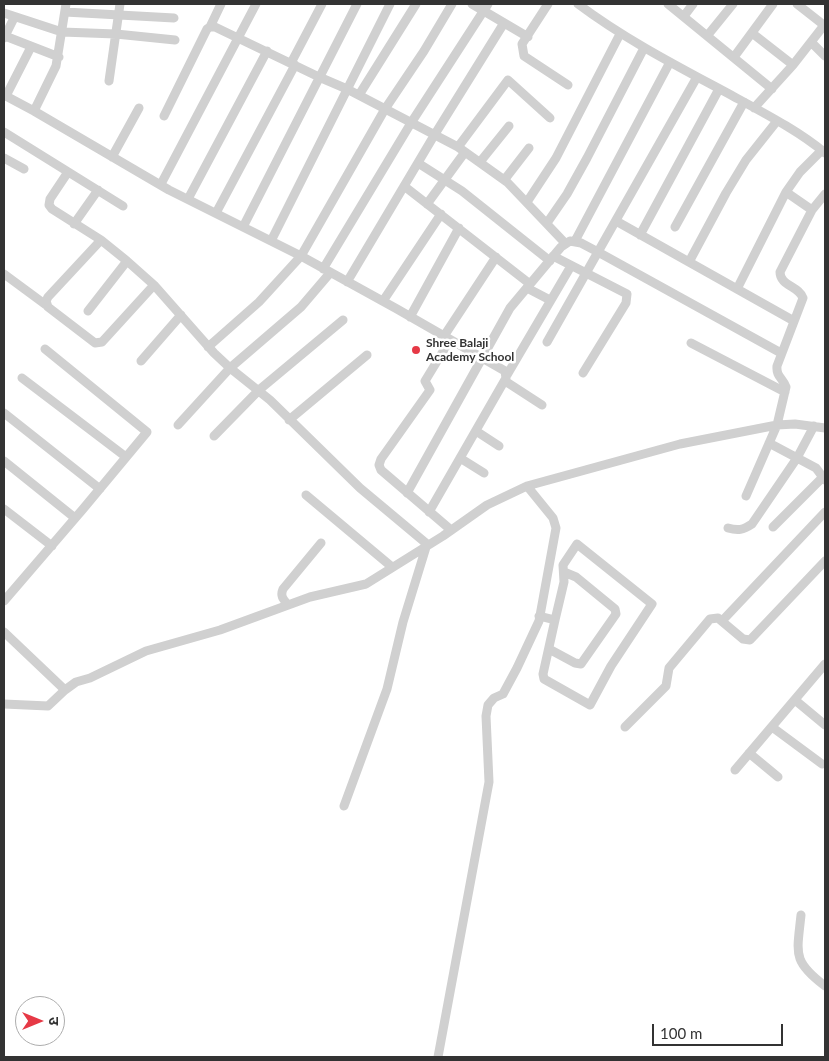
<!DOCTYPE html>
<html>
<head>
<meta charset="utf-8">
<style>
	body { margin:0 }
	#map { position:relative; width:829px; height:1061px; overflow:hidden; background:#fff; font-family:Lato,"Noto Sans Devanagari",sans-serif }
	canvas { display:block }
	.frame { position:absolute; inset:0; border:5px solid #333; pointer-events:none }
	.north { position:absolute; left:15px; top:996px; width:50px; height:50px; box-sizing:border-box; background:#fff; border:1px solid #adadad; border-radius:50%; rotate:90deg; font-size:14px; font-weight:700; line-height:20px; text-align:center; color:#333 }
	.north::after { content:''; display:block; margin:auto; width:18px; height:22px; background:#e63946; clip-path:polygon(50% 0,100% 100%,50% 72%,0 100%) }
	.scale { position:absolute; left:652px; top:1024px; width:131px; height:22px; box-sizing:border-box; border:2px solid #333; border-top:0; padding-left:6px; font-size:15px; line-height:18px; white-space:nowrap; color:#333; -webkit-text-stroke:4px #fff; paint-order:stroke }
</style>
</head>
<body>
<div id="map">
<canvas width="829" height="1061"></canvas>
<div class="frame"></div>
<div class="north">उ</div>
<div class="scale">100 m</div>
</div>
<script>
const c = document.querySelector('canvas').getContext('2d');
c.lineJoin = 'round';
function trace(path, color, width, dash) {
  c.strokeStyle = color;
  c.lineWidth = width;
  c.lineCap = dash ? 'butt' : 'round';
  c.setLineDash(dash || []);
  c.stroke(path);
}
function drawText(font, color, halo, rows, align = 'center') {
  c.font = font + ' Lato,sans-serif';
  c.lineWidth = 5;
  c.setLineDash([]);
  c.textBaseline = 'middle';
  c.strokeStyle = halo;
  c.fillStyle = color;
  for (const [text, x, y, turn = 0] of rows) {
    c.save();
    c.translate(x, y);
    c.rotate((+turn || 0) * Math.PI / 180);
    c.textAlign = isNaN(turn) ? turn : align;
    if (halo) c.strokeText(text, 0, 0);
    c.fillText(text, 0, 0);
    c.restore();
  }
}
const minor = new Path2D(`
	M 472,4 L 528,37
	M 548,4 L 522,44 L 524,56 L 568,85
	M 578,4 C 626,40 679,67 731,95 C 762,112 799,131 825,153
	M 668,4 L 772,89
	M 797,4 L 825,26
	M 65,12 L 174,18
	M 4,13 L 62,32 L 116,34 L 175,40
	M 684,16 L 693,4
	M 210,27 L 221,4
	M 752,33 L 793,65
	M 5,36 L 59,57
	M 707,36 L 733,4
	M 4,38 L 14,18
	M 811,42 L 825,56
	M 734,57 L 773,4
	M 291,63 L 322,4
	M 109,81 L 120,4
	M 4,95 L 34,111 L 169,190 L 301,256 L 397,309 L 505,371 L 506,378 L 429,512
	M 359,95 L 416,4
	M 6,96 L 31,47
	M 754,108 L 793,65 L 825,24
	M 34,111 L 56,66 L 66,4
	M 164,116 L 207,29 L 210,27 L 215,27 L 319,77 L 347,89 L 458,147 L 507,182 L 565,243
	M 4,132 L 123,206
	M 458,147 L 508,80 L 550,118
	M 112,157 L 139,108
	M 4,158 L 24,169
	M 480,162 L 509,126
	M 418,163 L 462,191 L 550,261
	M 68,172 L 50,199 L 49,205 L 52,209 L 101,240 L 127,261 L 154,285 L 214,353 L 230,368 L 270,400 L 360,488 L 427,544 L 403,622 L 387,689 L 344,806
	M 505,179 L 529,148
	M 161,184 L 256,4
	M 404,186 L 530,284
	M 786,192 L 812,210
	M 188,199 L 267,51
	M 527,202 L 556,158 L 620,34
	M 427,204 L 465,152
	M 216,213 L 295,65
	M 616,221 L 794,321
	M 547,223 L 567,194 L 587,158 L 644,48
	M 74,224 L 98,190
	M 243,227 L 357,4
	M 675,227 L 744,102
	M 640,235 L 719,89
	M 101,240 L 48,297 L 46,301 L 48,307 L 95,343 L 102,342 L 154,285
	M 271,241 L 390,4
	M 575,241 L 670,62
	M 553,256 L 627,294 L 626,303 L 583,373
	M 689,262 L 726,193 L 746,160 L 777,121
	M 323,269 L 411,123 L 488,4
	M 4,274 L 46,305
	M 347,282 L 435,134 L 504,23
	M 527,288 L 550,300
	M 737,289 L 786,192 L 800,172 L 822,150
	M 383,301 L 441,214
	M 88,311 L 127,261
	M 410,317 L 459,228
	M 444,336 L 496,257
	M 450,340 L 425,381 L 430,390 L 381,459 L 379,465 L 381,470 L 451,530
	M 547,342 L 697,77
	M 691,343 L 785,392
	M 208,347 L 259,302 L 301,256 L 385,109 L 424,51 L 452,4
	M 141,361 L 181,315
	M 507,375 L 571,266
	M 22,378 L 126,457
	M 505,381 L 542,405
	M 4,413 L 100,489
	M 289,420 L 367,355
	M 178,425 L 230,368 L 301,307 L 330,273
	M 476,431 L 499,446
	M 214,436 L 259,390 L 343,320
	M 769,443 L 816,468 L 825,480
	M 460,458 L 484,473
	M 4,461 L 75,518
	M 407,493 L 510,308 L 561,247 L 570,241 L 581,243 L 598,252 L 781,353
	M 306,495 L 392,567
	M 746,496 L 777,425 L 786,387 C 783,378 776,377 777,366 L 803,298 C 799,286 780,286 780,272 L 812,210 L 825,194
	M 4,509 L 52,546
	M 773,527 L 823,477
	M 728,528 C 738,531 743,530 752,524 L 797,458 L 814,426
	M 4,601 L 83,509 L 147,432 L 45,349
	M 288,605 C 283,599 280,596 283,589 L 321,543
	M 539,616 L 555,620 L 564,582 L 563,565 L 577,544 L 652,604 L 611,666 L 590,705 L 544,679 L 543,674 L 555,620
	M 722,621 L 825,512
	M 4,632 L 65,690
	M 549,649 L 575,663 L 581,664 L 616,614 L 615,609 L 576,577 L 564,572
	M 795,700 L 825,725
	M 4,704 L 48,706 L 65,690 L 76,682 L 90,678 L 146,651 L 220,630 L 310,597 L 366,584 L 443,536 L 487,505 L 527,486 L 680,444 L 777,425 L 795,424 L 825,428
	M 625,727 L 666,686 L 669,668 L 710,619 L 718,618 L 743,639 L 750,640 L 825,561
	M 772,727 L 822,764
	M 749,753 L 778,777
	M 735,770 L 825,664
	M 801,915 C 797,954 792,961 825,986
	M 438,1057 L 489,782 L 486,716 L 488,705 L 494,698 L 503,694 L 517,668 L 539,621 L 556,528 L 553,518 L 527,486`);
const markers = [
	[416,350,5,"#e63946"]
];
const poiNames = [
	["Shree Balaji",426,343],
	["Academy School",426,357]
];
trace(minor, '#d0d0d0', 9);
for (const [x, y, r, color] of markers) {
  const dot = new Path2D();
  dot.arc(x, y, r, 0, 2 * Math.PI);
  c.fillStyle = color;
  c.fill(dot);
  trace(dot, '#fff', 2);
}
drawText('bold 12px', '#333', '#fff', poiNames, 'left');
</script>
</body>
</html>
